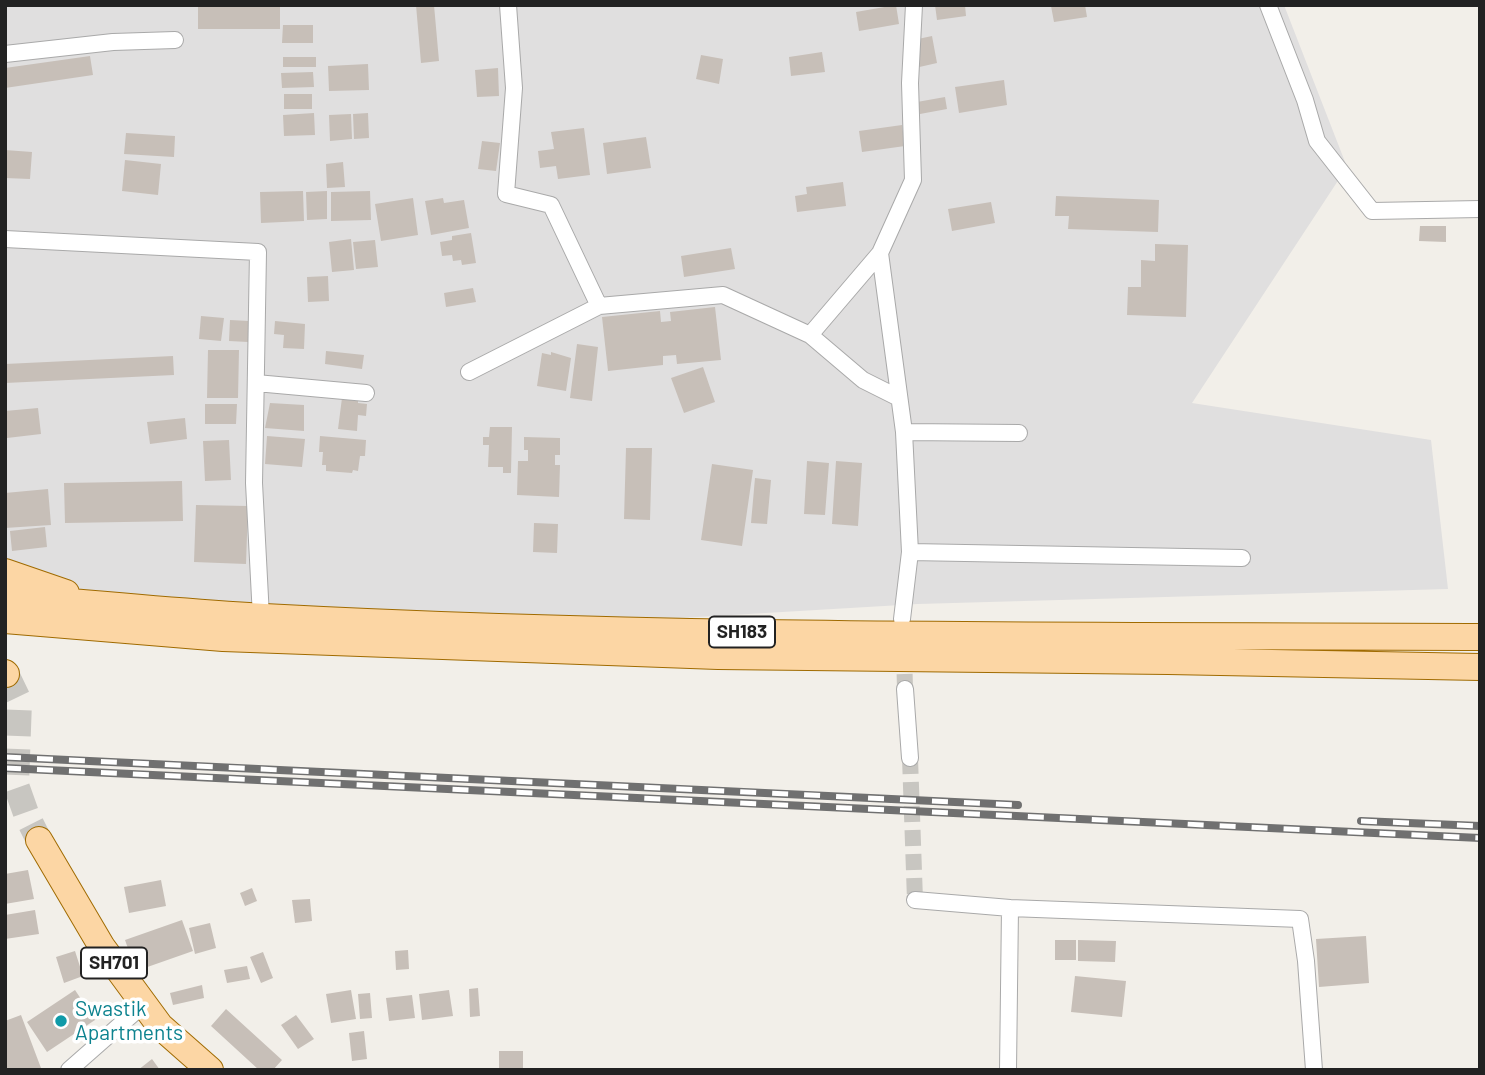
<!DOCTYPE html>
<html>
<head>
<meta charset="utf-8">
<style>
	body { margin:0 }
	#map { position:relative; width:1485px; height:1075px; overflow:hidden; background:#f2efe9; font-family:Barlow,sans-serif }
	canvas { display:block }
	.frame { position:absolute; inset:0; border:7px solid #222; pointer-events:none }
</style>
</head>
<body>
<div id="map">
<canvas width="1485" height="1075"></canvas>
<div class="frame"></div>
</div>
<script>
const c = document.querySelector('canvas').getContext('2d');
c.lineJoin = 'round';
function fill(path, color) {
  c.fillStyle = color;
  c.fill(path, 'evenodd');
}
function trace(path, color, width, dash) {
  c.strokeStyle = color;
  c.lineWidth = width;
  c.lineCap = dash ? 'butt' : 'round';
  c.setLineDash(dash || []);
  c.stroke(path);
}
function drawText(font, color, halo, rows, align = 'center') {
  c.font = font + ' Barlow,sans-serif';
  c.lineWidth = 7;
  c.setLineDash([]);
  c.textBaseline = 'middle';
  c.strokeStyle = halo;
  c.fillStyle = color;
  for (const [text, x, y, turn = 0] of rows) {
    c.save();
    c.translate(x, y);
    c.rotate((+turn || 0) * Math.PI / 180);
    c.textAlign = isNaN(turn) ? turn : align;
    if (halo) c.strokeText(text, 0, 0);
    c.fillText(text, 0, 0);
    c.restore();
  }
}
const residential = new Path2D(`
	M 5,5 L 1284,5 L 1347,167 L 1192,403 L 1431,440 L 1448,589 L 918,604 L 188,647 L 5,634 Z`);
const building = new Path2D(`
	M 198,5 L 280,5 L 280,29 L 198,29 Z
	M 416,5 L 434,5 L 439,61 L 421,63 Z
	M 896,5 L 899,24 L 859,31 L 856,12 Z
	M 935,5 L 965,5 L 966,16 L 937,20 Z
	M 1085,5 L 1087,17 L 1054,22 L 1051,6 Z
	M 283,25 L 313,25 L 313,43 L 282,43 Z
	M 932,36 L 937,63 L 915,68 L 918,39 Z
	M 822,52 L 825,72 L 791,76 L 789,57 Z
	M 701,55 L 723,59 L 719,84 L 696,79 Z
	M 90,56 L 93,75 L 5,88 L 5,68 Z
	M 283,57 L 316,57 L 316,67 L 283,67 Z
	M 368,64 L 369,90 L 329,91 L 328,66 Z
	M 498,68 L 499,96 L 477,97 L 475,70 Z
	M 313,72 L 314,87 L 282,88 L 281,73 Z
	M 1004,80 L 1007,105 L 959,113 L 955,87 Z
	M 284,94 L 312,94 L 312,109 L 284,109 Z
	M 945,97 L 947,109 L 920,114 L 917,102 Z
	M 314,113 L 315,135 L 284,136 L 283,115 Z
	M 368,113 L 369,138 L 354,139 L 353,114 Z
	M 351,114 L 352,139 L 330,141 L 329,115 Z
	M 902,125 L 905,146 L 862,152 L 859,131 Z
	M 584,128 L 590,175 L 558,179 L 556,166 L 540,168 L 538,151 L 554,149 L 551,132 Z
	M 126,133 L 175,136 L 174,157 L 124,154 Z
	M 646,137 L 651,168 L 607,174 L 603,143 Z
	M 482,141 L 500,143 L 496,171 L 478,169 Z
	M 5,150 L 32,152 L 30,179 L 5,178 Z
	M 125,160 L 161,164 L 158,195 L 122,191 Z
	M 343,162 L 345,187 L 327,188 L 326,164 Z
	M 843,182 L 846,206 L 797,212 L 795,196 L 807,194 L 806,187 Z
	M 303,191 L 304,221 L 261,223 L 260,192 Z
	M 327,191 L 327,219 L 307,220 L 306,192 Z
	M 370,191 L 371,220 L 331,221 L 331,192 Z
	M 1056,196 L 1159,200 L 1158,232 L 1068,229 L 1069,216 L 1055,216 Z
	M 413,198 L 418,235 L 381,241 L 375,204 Z
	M 443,198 L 444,203 L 464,200 L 469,228 L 431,235 L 425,201 Z
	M 991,202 L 995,223 L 952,231 L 948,209 Z
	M 1420,226 L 1446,226 L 1446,242 L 1419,241 Z
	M 471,233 L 476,263 L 462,265 L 461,260 L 453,261 L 452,255 L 442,256 L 440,242 L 452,240 L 452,236 Z
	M 351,239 L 354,270 L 332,272 L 329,242 Z
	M 375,240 L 378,267 L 356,269 L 353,242 Z
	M 1155,244 L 1188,245 L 1186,317 L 1127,315 L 1128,287 L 1141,287 L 1141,260 L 1155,261 Z
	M 731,248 L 735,269 L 684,277 L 681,256 Z
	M 328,276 L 329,301 L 308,302 L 307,277 Z
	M 473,288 L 476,302 L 446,307 L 444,293 Z
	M 715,307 L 721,360 L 677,364 L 676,355 L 663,356 L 663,365 L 608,371 L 602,317 L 660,311 L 661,322 L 671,321 L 670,312 Z
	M 201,316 L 224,318 L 221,341 L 199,339 Z
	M 230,320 L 249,321 L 248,342 L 229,341 Z
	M 275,321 L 305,324 L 304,349 L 283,348 L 284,335 L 274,334 Z
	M 577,344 L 598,347 L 592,401 L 570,398 Z
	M 208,350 L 239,350 L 238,398 L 207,398 Z
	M 326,351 L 364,355 L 362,369 L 325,364 Z
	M 551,352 L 571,358 L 566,391 L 537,386 L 542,353 L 551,355 Z
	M 173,356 L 174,375 L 5,383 L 5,364 Z
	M 703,367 L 715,402 L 684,413 L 671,378 Z
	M 342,398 L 358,399 L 358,403 L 367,404 L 366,416 L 358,415 L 357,431 L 338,429 Z
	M 270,403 L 304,405 L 304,431 L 265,428 Z
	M 205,404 L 237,404 L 236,424 L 205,424 Z
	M 38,408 L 41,434 L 7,438 L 5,411 Z
	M 185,418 L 187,439 L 150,444 L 147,422 Z
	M 490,427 L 512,427 L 511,473 L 503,473 L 503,467 L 488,467 L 489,445 L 483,445 L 483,437 L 489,437 Z
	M 267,436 L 305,439 L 302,467 L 265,464 Z
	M 320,436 L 366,440 L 365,456 L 360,456 L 358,471 L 353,470 L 352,473 L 326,471 L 326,465 L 322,465 L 323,452 L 319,452 Z
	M 524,437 L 560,438 L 560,455 L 555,455 L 555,465 L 560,465 L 559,497 L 517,495 L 518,461 L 528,461 L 528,450 L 524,450 Z
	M 229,440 L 231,480 L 205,481 L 203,441 Z
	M 626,448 L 652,448 L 650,520 L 624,519 Z
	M 807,461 L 829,463 L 825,515 L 804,514 Z
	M 836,461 L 862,463 L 858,526 L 832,524 Z
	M 712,464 L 753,470 L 742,546 L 701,540 Z
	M 755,478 L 771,480 L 767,524 L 751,523 Z
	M 182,481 L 183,521 L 65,523 L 64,483 Z
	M 48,489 L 51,525 L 5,528 L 5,493 Z
	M 196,505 L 248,506 L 246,564 L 194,562 Z
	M 534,523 L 558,524 L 557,553 L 533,552 Z
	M 45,527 L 47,547 L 12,551 L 10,531 Z
	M 28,870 L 34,899 L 5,904 L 5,874 Z
	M 161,880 L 166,906 L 129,913 L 124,887 Z
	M 252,888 L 257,901 L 245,906 L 240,893 Z
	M 310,899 L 312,921 L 295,923 L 292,900 Z
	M 35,910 L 39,934 L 5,939 L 5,915 Z
	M 182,920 L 193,951 L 136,971 L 125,940 Z
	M 210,923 L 216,948 L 195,954 L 189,928 Z
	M 1366,936 L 1369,983 L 1319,987 L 1316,939 Z
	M 1055,940 L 1076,940 L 1076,960 L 1055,960 Z
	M 1078,940 L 1116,941 L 1115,962 L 1078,961 Z
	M 408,950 L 409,969 L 396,970 L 395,951 Z
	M 75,951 L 83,976 L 64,983 L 56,957 Z
	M 263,952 L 273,978 L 261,983 L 250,957 Z
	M 247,966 L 250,979 L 227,983 L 224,970 Z
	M 1075,976 L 1126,981 L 1122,1017 L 1071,1012 Z
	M 202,985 L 204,998 L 173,1005 L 170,993 Z
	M 478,988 L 480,1016 L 470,1017 L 469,989 Z
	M 75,990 L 95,1020 L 47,1052 L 27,1022 Z
	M 351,990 L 356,1019 L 331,1023 L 326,994 Z
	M 449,990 L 453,1016 L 422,1020 L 419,994 Z
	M 370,993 L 372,1018 L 360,1019 L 358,994 Z
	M 412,995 L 415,1018 L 389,1021 L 386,998 Z
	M 226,1009 L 282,1060 L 273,1070 L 259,1070 L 211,1026 Z
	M 21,1015 L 41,1068 L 35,1070 L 5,1070 L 5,1021 Z
	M 296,1015 L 314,1039 L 298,1049 L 281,1025 Z
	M 364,1031 L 367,1059 L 352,1061 L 349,1033 Z
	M 499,1051 L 523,1051 L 523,1068 L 499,1068 Z
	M 152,1059 L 160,1070 L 138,1070 Z`);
const minorTunnel = new Path2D(`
	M 904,650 L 905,689
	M 910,758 L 915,900`);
const primaryTunnel = new Path2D(`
	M 6,674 L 19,701 L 16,785 L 27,816 L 39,840`);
const minor = new Path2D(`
	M 508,5 L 514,88 L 506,194 L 551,205 L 599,306
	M 1268,5 L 1305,100 L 1317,141 L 1372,211 L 1480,209
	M 5,54 L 113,42 L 175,40
	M 5,239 L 258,252 L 254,483 L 261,617
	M 880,253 L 904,432 L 910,552 L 902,619
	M 810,335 L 880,253 L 913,180 L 910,83 L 914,5
	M 469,372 L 599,306 L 723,295 L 810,335 L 863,380 L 899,398
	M 256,383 L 366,393
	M 904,432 L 1019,433
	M 910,552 L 1242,558
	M 905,689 L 910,758
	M 915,900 L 1010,908 L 1008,1070
	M 1010,908 L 1300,919 L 1306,961 L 1314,1070
	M 69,1070 L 144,1004`);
const primary = new Path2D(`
	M 5,572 L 66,593
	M 5,596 C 91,604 178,612 264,617 C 669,639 1075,635 1480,637
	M 5,620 L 223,638 L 718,656 L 1168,661 L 1480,667
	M 5,673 L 6,674
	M 39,840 L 102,947 L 160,1026 L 210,1070`);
const rail = new Path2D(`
	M 5,757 L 1018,805
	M 5,768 L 1480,838
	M 1361,821 L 1480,826`);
const markers = [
	[61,1021,7,"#0f9aa8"]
];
const shields = [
	[742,632,66],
	[114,963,66]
];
const shieldNames = [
	["SH183",742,632],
	["SH701",114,963]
];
const cultureNames = [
	["Swastik",75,1009],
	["Apartments",75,1033]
];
fill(residential, '#e0dfdf');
fill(building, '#c7bfb8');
trace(minorTunnel, '#c8c6c1', 16, [16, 8]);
trace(primaryTunnel, '#c8c6c1', 26, [26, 13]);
trace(minor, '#a9a9a9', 18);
trace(primary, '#a06b00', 28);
trace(minor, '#fff', 16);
trace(primary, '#fcd6a4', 26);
trace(rail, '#707070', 8);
trace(rail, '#fff', 5, [16]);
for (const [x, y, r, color] of markers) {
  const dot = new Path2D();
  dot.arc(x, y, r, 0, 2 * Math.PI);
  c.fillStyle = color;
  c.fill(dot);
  trace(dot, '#fff', 2.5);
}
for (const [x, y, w] of shields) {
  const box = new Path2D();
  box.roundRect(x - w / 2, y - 15.5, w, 31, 5);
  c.fillStyle = '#fff';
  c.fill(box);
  trace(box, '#222', 2);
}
drawText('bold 19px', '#222', null, shieldNames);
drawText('21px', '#0d838f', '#fff', cultureNames, 'left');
</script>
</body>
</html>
